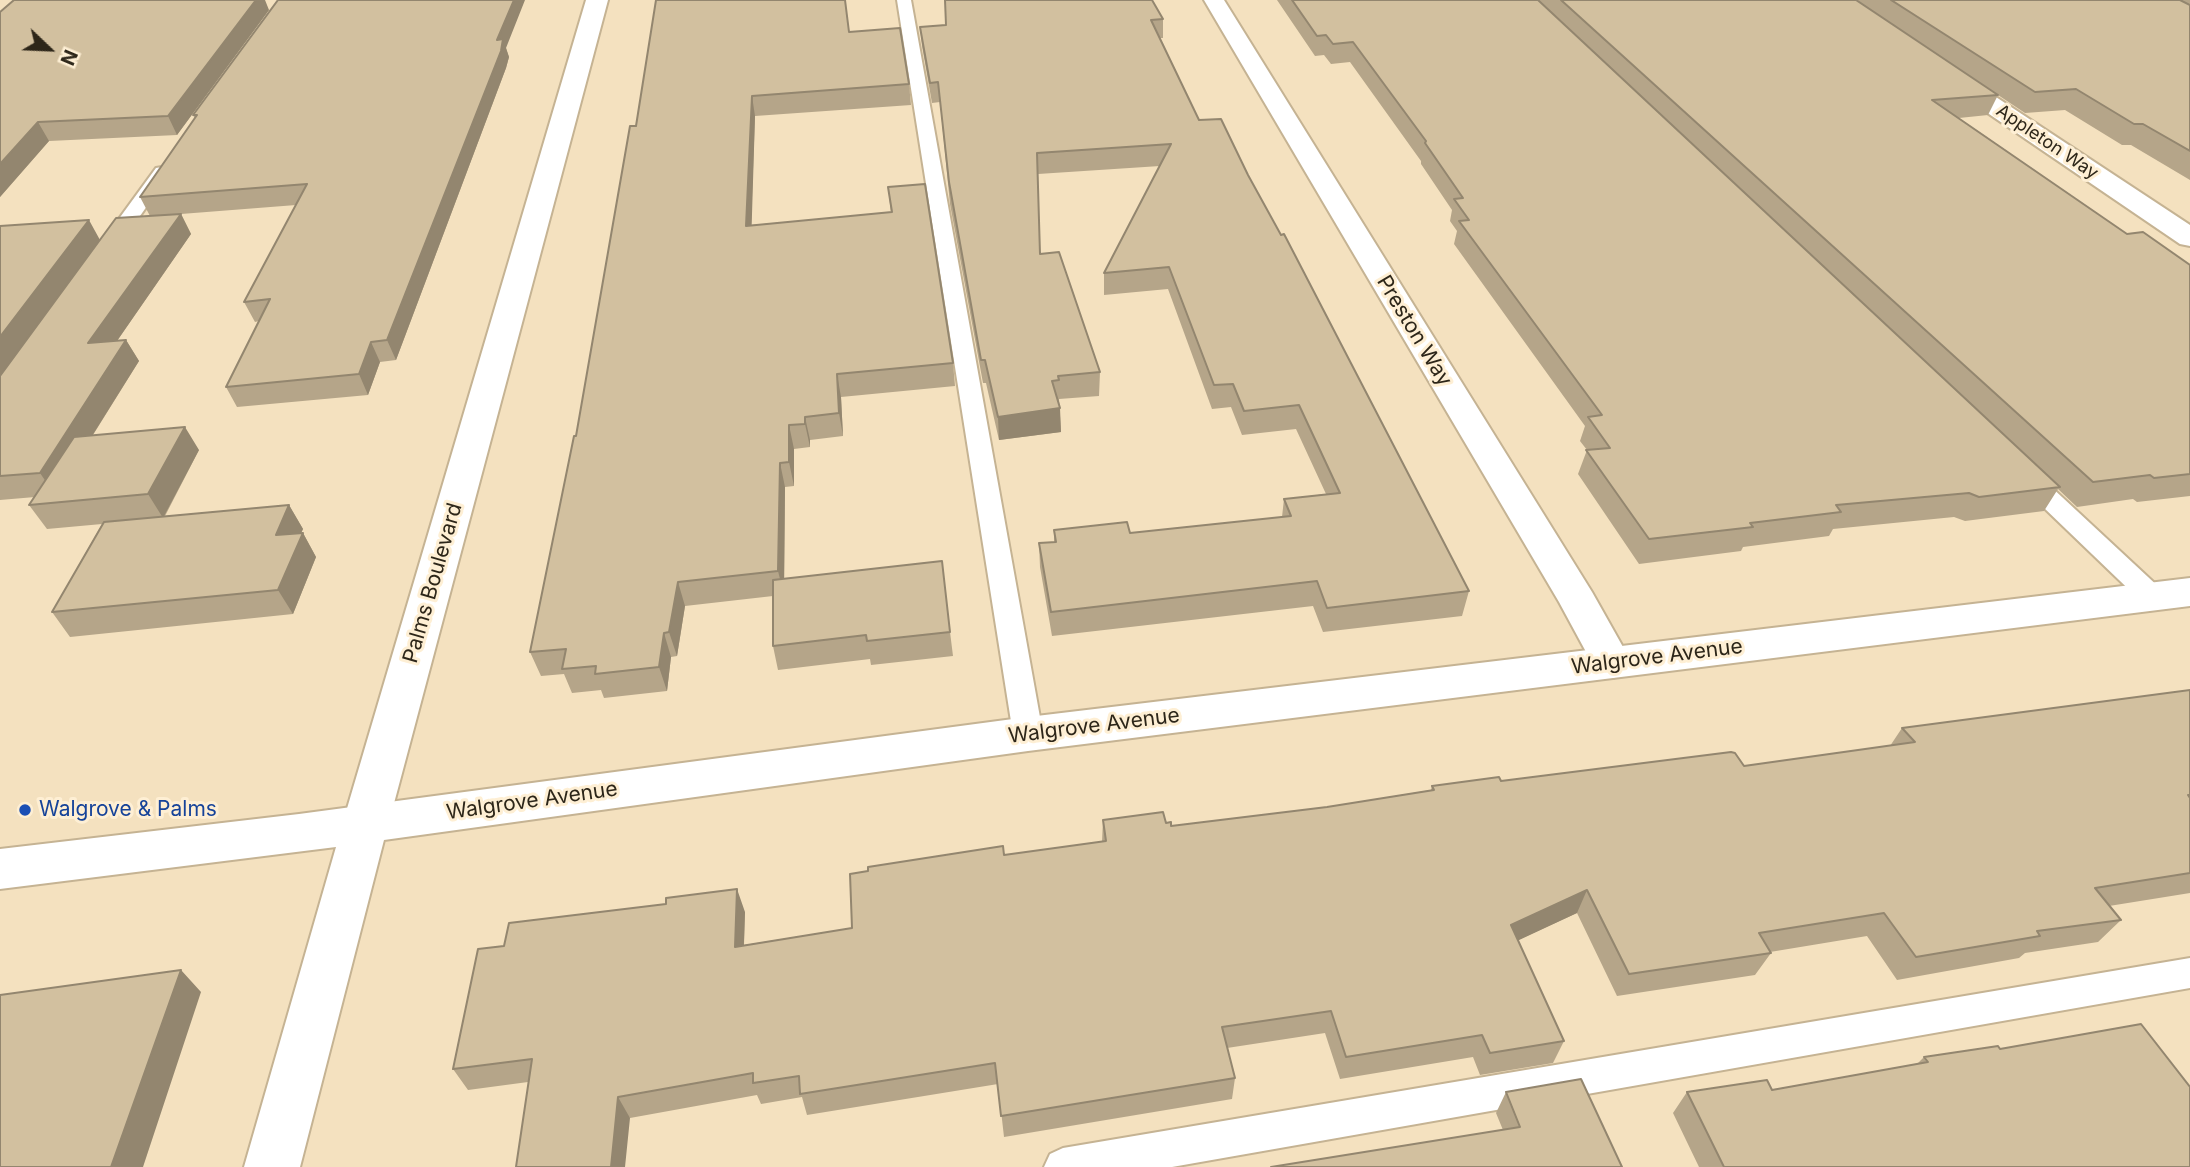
<!DOCTYPE html>
<html>
<head>
<meta charset="utf-8">
<style>
	body { margin:0 }
	#map { position:relative; width:2190px; height:1167px; overflow:hidden; background:#f4e1bf; font-family:Inter,sans-serif }
	canvas { display:block }
	.north { position:absolute; left:14px; top:14px; width:70px; height:70px; -webkit-text-stroke:5px #feefd4; paint-order:stroke; rotate:113deg; font-size:19px; font-weight:700; line-height:28px; text-align:center; color:#2d2619 }
	.north::after { content:''; display:block; margin:auto; width:24px; height:32px; background:#2d2619; clip-path:polygon(50% 0,100% 100%,50% 72%,0 100%) }
</style>
</head>
<body>
<div id="map">
<canvas width="2190" height="1167"></canvas>
<div class="north">N</div>
</div>
<script>
const c = document.querySelector('canvas').getContext('2d');
c.lineJoin = 'round';
function trace(path, color, width, dash) {
  c.strokeStyle = color;
  c.lineWidth = width;
  c.lineCap = dash ? 'butt' : 'round';
  c.setLineDash(dash || []);
  c.stroke(path);
}
function fill(path, color) {
  c.fillStyle = color;
  c.fill(path, 'evenodd');
}
function drawText(font, color, halo, rows, align = 'center') {
  c.font = font + ' Inter,sans-serif';
  c.lineWidth = 6;
  c.setLineDash([]);
  c.textBaseline = 'middle';
  c.strokeStyle = halo;
  c.fillStyle = color;
  for (const [text, x, y, turn = 0] of rows) {
    c.save();
    c.translate(x, y);
    c.rotate((+turn || 0) * Math.PI / 180);
    c.textAlign = isNaN(turn) ? turn : align;
    if (halo) c.strokeText(text, 0, 0);
    c.fillText(text, 0, 0);
    c.restore();
  }
}
const service = new Path2D(`
	M 897,0 L 911,0 L 1043,734 L 1038,742 L 1028,745 L 1018,742 L 1013,734 Z
	M 162,167 L 171,172 L 116,250 L 102,250 L 99,246 L 102,242 L 156,168 Z
	M 2025,468 L 2034,471 L 2162,590 L 2166,597 L 2162,604 L 2153,606 L 2144,604 L 2016,481 L 2013,476 L 2016,471 Z
	M 2190,958 L 2190,988 L 1172,1167 L 1044,1167 L 1050,1154 L 1063,1148 Z`);
const minor = new Path2D(`
	M 586,0 L 608,0 L 389,822 L 382,835 L 366,841 L 350,835 L 343,822 Z
	M 1204,0 L 1224,0 L 1592,592 L 1632,663 L 1626,674 L 1612,678 L 1598,674 L 1559,602 Z
	M 1950,70 L 1958,72 L 2190,225 L 2190,246 L 2180,244 L 1942,82 L 1938,77 L 1942,72 Z`);
const tertiary = new Path2D(`
	M 2190,578 L 2190,606 L 1028,751 L 384,840 L 300,1167 L 244,1167 L 336,847 L 0,889 L 0,849 L 299,814 L 1028,717 Z`);
const wall = new Path2D(`
	M 1277,0 L 2190,0 L 2190,180 L 2131,145 L 2122,145 L 2065,110 L 2025,113 L 1998,95 L 1988,115 L 1959,118 L 2127,234 L 2190,265 L 2190,496 L 2137,502 L 2133,499 L 2077,507 L 2058,489 L 2044,511 L 1965,521 L 1954,517 L 1833,529 L 1829,536 L 1743,547 L 1741,551 L 1639,564 L 1578,474 L 1587,450 L 1580,441 L 1585,426 L 1454,244 L 1457,231 L 1450,221 L 1452,210 L 1421,164 L 1421,161 L 1350,62 L 1331,64 L 1324,55 L 1315,56 Z
	M 269,10 L 177,135 L 49,141 L 0,197 L 0,12 Z
	M 1163,19 L 1163,38 L 1160,38 L 1199,120 L 1248,175 L 1469,591 L 1462,616 L 1323,632 L 1313,606 L 1052,636 L 1040,567 L 1039,543 L 1054,542 L 1054,530 L 1130,533 L 1282,517 L 1284,499 L 1326,494 L 1296,429 L 1242,435 L 1231,407 L 1212,409 L 1168,289 L 1104,295 L 1104,273 L 1160,166 L 1038,174 L 1040,254 L 1100,372 L 1099,396 L 1059,399 L 1061,432 L 999,440 L 986,383 L 983,383 L 950,204 L 940,102 L 932,103 L 922,46 L 920,27 Z
	M 849,32 L 909,84 L 911,105 L 755,116 L 751,225 L 891,213 L 888,187 L 953,363 L 955,386 L 841,397 L 843,436 L 810,440 L 810,447 L 794,449 L 794,486 L 785,487 L 784,579 L 950,632 L 953,656 L 871,665 L 870,659 L 778,670 L 773,646 L 773,596 L 685,606 L 677,656 L 671,657 L 667,691 L 604,698 L 601,690 L 572,693 L 564,674 L 541,676 L 530,652 L 576,436 L 636,126 Z
	M 506,48 L 509,57 L 506,68 L 396,360 L 380,362 L 368,395 L 237,407 L 226,387 L 259,321 L 255,322 L 244,302 L 296,205 L 181,214 L 191,234 L 117,341 L 126,340 L 139,361 L 93,435 L 199,450 L 165,516 L 289,505 L 303,529 L 301,533 L 303,533 L 316,557 L 293,614 L 70,637 L 52,612 L 102,524 L 47,529 L 29,505 L 35,497 L 0,500 L 0,226 L 100,240 L 150,216 L 140,197 L 195,119 L 193,115 Z
	M 2190,690 L 2190,893 L 2109,906 L 2121,920 L 2098,942 L 2025,953 L 2019,958 L 1897,980 L 1867,936 L 1770,952 L 1771,953 L 1755,975 L 1617,996 L 1577,913 L 1518,940 L 1564,1041 L 1553,1063 L 1480,1075 L 1473,1057 L 1340,1079 L 1325,1033 L 1227,1048 L 1235,1078 L 1232,1099 L 1004,1137 L 998,1084 L 807,1115 L 802,1097 L 761,1104 L 757,1095 L 630,1118 L 528,1082 L 468,1090 L 453,1069 L 745,912 L 744,945 L 852,928 L 1004,855 L 1102,842 L 1103,820 L 1166,823 L 1171,826 L 1327,807 L 1431,790 L 1432,786 L 1501,781 L 1744,766 L 1890,746 L 1902,728 Z
	M 2000,1049 L 2190,1167 L 1699,1167 L 1673,1113 L 1687,1092 L 1772,1090 L 1917,1064 L 1924,1057 Z
	M 1506,1092 L 1622,1167 L 1503,1130 L 1496,1113 Z`);
const shadedWall = new Path2D(`
	M 256,0 L 265,0 L 269,10 L 177,135 L 168,116 Z
	M 514,0 L 525,0 L 506,48 L 509,57 L 506,68 L 396,360 L 387,340 L 497,40 Z
	M 752,96 L 755,116 L 751,247 L 746,226 Z
	M 38,122 L 49,141 L 0,197 L 0,164 Z
	M 181,214 L 191,234 L 101,364 L 88,343 Z
	M 89,220 L 100,240 L 0,378 L 0,337 Z
	M 126,340 L 139,361 L 55,495 L 40,473 Z
	M 371,342 L 380,362 L 368,395 L 359,374 Z
	M 837,374 L 841,397 L 843,436 L 839,413 Z
	M 1060,408 L 1061,432 L 999,440 L 998,417 Z
	M 805,417 L 810,440 L 810,447 L 805,424 Z
	M 789,425 L 794,449 L 794,486 L 789,462 Z
	M 185,427 L 199,450 L 163,518 L 148,494 Z
	M 780,463 L 785,487 L 784,595 L 778,571 Z
	M 289,505 L 303,529 L 289,559 L 276,535 Z
	M 303,533 L 316,557 L 293,614 L 278,590 Z
	M 678,582 L 685,606 L 677,656 L 669,632 Z
	M 664,633 L 671,657 L 667,691 L 659,667 Z
	M 737,889 L 745,912 L 743,969 L 735,947 Z
	M 1587,890 L 1577,913 L 1502,948 L 1511,925 Z
	M 181,970 L 201,992 L 143,1167 L 111,1167 Z
	M 618,1097 L 630,1118 L 625,1167 L 611,1167 Z`);
const building = new Path2D(`
	M 14,0 L 256,0 L 168,116 L 38,122 L 0,164 L 0,12 Z
	M 278,0 L 514,0 L 497,40 L 503,39 L 501,51 L 387,340 L 371,342 L 359,374 L 226,387 L 270,299 L 244,302 L 307,184 L 140,197 L 197,115 L 193,115 Z
	M 656,0 L 845,0 L 849,32 L 900,28 L 909,84 L 752,96 L 746,226 L 892,212 L 888,187 L 925,184 L 953,363 L 837,374 L 839,413 L 805,417 L 805,424 L 789,425 L 789,462 L 780,463 L 778,571 L 678,582 L 669,632 L 664,633 L 659,667 L 595,674 L 596,666 L 562,669 L 566,649 L 530,652 L 574,436 L 576,436 L 630,126 L 636,126 Z
	M 945,0 L 1152,0 L 1163,19 L 1151,20 L 1199,120 L 1221,119 L 1248,175 L 1281,235 L 1284,234 L 1469,591 L 1327,608 L 1317,581 L 1051,612 L 1039,543 L 1056,542 L 1054,530 L 1127,522 L 1130,533 L 1291,516 L 1284,499 L 1340,493 L 1299,405 L 1244,411 L 1233,384 L 1214,385 L 1169,267 L 1104,273 L 1171,144 L 1037,153 L 1040,254 L 1059,252 L 1100,372 L 1058,376 L 1059,380 L 1052,381 L 1060,408 L 998,417 L 985,360 L 981,360 L 949,182 L 938,82 L 930,83 L 920,27 L 946,25 Z
	M 1292,0 L 1538,0 L 2060,487 L 1979,497 L 1969,493 L 1836,505 L 1841,512 L 1750,523 L 1753,527 L 1649,539 L 1586,450 L 1610,448 L 1588,417 L 1602,415 L 1459,221 L 1469,220 L 1454,199 L 1463,198 L 1425,143 L 1426,141 L 1353,42 L 1333,44 L 1326,35 L 1317,36 Z
	M 1561,0 L 1856,0 L 1998,95 L 1932,100 L 2127,234 L 2143,232 L 2190,265 L 2190,474 L 2154,478 L 2150,475 L 2093,482 Z
	M 1891,0 L 2180,0 L 2190,5 L 2190,151 L 2143,124 L 2134,124 L 2076,89 L 2035,92 Z
	M 181,214 L 88,343 L 126,340 L 40,473 L 0,476 L 0,376 L 116,218 Z
	M 89,220 L 0,337 L 0,226 Z
	M 185,427 L 148,494 L 29,505 L 74,437 Z
	M 289,505 L 276,535 L 303,533 L 278,590 L 52,612 L 104,522 Z
	M 942,561 L 950,632 L 867,641 L 866,635 L 773,646 L 773,580 Z
	M 2190,690 L 2190,795 L 2188,795 L 2190,798 L 2190,873 L 2095,888 L 2121,920 L 2037,931 L 2040,936 L 1916,957 L 1884,913 L 1759,933 L 1771,953 L 1629,974 L 1587,890 L 1511,925 L 1564,1041 L 1490,1053 L 1482,1035 L 1346,1057 L 1331,1011 L 1222,1027 L 1235,1078 L 1001,1116 L 995,1063 L 800,1094 L 799,1076 L 753,1083 L 753,1073 L 618,1097 L 611,1167 L 516,1167 L 532,1059 L 453,1069 L 478,949 L 504,946 L 509,923 L 666,904 L 666,898 L 737,889 L 735,947 L 852,928 L 850,874 L 868,871 L 868,867 L 1003,846 L 1004,855 L 1106,841 L 1103,820 L 1163,812 L 1166,823 L 1171,822 L 1171,826 L 1327,807 L 1434,790 L 1432,786 L 1499,777 L 1501,781 L 1731,752 L 1735,753 L 1744,766 L 1915,742 L 1902,728 Z
	M 181,970 L 111,1167 L 0,1167 L 0,995 Z
	M 2141,1024 L 2190,1087 L 2190,1167 L 1724,1167 L 1687,1092 L 1767,1080 L 1772,1090 L 1928,1062 L 1924,1057 L 1998,1046 L 2000,1049 Z
	M 1581,1079 L 1622,1167 L 1271,1167 L 1520,1127 L 1506,1092 Z`);
const markers = [
	[25,810,7,"#1a4fb4"]
];
const farStreetnames = [
	["Appleton Way",2047,142,34]
];
const streetNames = [
	["Preston Way",1414,331,59],
	["Palms Boulevard",433,583,-74],
	["Walgrove Avenue",1657,657,-7],
	["Walgrove Avenue",1094,726,-7],
	["Walgrove Avenue",532,801,-8]
];
const transitNames = [
	["Walgrove & Palms",39,810]
];
trace(service, '#c5b393', 4);
trace(minor, '#c5b393', 4);
trace(tertiary, '#c5b393', 4);
fill(service, '#fff');
fill(minor, '#fff');
fill(tertiary, '#fff');
fill(wall, '#b5a589');
fill(shadedWall, '#93866f');
fill(building, '#d2c09f');
trace(building, '#93866f', 2);
for (const [x, y, r, color] of markers) {
  const dot = new Path2D();
  dot.arc(x, y, r, 0, 2 * Math.PI);
  c.fillStyle = color;
  c.fill(dot);
  trace(dot, '#feefd4', 2.5);
}
drawText('18px', '#2d2619', '#feefd4', farStreetnames);
drawText('21px', '#2d2619', '#feefd4', streetNames);
drawText('21px', '#164399', '#feefd4', transitNames, 'left');
</script>
</body>
</html>
